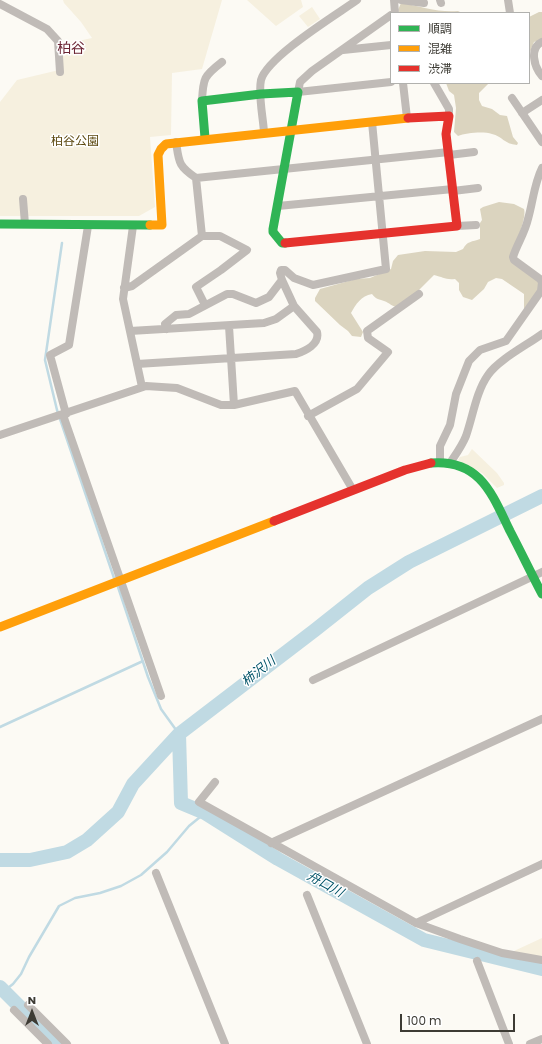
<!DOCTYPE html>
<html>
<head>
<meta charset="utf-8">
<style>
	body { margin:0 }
	#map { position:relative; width:542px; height:1044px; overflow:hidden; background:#fcfaf4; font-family:Poppins,"Noto Sans JP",sans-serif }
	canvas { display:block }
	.legend { position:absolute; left:390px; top:12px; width:140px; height:72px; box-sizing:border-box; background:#fff; border:1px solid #b1b1ae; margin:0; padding:5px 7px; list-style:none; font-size:12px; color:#3d3b34 }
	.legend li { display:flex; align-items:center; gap:8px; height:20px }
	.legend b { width:20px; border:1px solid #b1b1ae }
	.north { position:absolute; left:12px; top:992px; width:40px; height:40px; -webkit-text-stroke:3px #fff; paint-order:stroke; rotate:0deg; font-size:11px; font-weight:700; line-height:16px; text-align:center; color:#3d3b34 }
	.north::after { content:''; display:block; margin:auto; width:14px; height:18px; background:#3d3b34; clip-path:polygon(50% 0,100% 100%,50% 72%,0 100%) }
	.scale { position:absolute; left:400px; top:1014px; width:115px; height:18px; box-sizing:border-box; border:2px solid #3d3b34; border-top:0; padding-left:5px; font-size:12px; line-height:14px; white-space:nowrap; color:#3d3b34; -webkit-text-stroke:3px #fff; paint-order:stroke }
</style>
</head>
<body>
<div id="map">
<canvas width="542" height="1044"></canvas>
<ul class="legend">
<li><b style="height:5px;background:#30b455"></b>順調</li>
<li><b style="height:5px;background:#ff9f0a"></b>混雑</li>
<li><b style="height:5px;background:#e5322d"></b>渋滞</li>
</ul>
<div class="north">N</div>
<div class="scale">100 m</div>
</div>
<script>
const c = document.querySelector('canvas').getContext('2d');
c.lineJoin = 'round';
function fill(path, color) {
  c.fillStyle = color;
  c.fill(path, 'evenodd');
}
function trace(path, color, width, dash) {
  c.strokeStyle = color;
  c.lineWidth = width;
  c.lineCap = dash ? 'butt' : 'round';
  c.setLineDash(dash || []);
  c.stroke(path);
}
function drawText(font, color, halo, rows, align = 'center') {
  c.font = font + ' Poppins,"Noto Sans JP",sans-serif';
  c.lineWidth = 3;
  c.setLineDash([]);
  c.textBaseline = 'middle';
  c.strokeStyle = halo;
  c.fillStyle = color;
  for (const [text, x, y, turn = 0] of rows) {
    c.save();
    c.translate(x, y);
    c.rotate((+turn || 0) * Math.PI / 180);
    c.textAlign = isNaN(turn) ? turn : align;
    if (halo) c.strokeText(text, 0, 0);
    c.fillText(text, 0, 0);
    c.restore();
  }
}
const green = new Path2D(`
	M 63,0 L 222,0 L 202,69 L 172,73 L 171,135 L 150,137 L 155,207 L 139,216 L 0,216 L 0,102 L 17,80 L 59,70 L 64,44 L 92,38 L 81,22 L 64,3 Z
	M 247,0 L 301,0 L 303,7 L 276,26 Z
	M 312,7 L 320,19 L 308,27 L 299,16 Z
	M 472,449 L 497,473 L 504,483 L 504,485 L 497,488 L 482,473 L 458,460 L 460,457 L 468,455 Z
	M 542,938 L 542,957 L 515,953 L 514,951 Z`);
const forest = new Path2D(`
	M 401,3 C 420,6 439,13 458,11 L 462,13 L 400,13 L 398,10 Z
	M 539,12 L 542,12 L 542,39 L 534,42 L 529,54 L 529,17 Z
	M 446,83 L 489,83 L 479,93 L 479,100 L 482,106 L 492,109 L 500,115 L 507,116 L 513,137 L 518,143 L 517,145 C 504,144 502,136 492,134 C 483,131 466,133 458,136 L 454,132 L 456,108 L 454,95 L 449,91 Z
	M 499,202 L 514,204 L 524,209 C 527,218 515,245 511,256 L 539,283 L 539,289 L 524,309 L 524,294 L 502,279 L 496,278 L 488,282 L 484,289 L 472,300 L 463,297 L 459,290 L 459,283 L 455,279 C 445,280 443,277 434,275 L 416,293 L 397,307 C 391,306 390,303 384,301 C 378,299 376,299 372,294 C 361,296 356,304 351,313 L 363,332 L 361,337 L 352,336 L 348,331 L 340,325 L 315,301 L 315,298 L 320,289 L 356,279 L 370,278 L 391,269 L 393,261 L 398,255 L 425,251 L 456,252 L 463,249 C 467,241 472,242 480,239 L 480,223 L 482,220 L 480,209 L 483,207 Z`);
const stream = new Path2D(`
	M 62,243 L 45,360 L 57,410 L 114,578
	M 117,584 L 148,677 L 161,709 L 179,734
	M 0,727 L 143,661
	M 4,991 L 13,984 L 21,974 L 29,957 L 59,906 L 75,898 L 100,893 L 121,886 L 141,875 L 167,852 L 189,826 L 205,813`);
const river = new Path2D(`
	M 179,734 L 181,803 L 205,813 L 278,859 L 424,940 L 542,969
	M 0,860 L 30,860 L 67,852 L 87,840 L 118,812 L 133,784 L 179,734 L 315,630 L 368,588 L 409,562 L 542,496
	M 0,987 L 57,1044`);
const street = new Path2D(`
	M 394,0 L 395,13
	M 401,0 L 424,3
	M 440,0 L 441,3
	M 508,0 L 510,13
	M 0,4 L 47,29 L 58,41 L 60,72
	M 391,15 L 312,71 L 300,82 L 298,92 L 391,82
	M 542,42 C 529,48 534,67 542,76
	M 343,50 L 391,45
	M 403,83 L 407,118
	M 434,83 L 449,109 L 449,116
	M 512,98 L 542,142
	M 202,101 C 203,78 204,76 222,62
	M 522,113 L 542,100
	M 264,132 C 263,117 258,94 261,80 C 267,57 336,15 357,0
	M 176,142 C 179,162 178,166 196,178 L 449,152
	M 449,155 L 474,152
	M 196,178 L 202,236
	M 453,191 L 478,188
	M 23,199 L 25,224
	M 278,206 L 453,189
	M 133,226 L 123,299 L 142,387
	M 457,226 L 476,225
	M 124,288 L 132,286 L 202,236 L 220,236 L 247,250 L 221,270 L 196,287 L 205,305
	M 229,326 L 234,405
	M 167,329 L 165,324 L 176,315 L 189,314 L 227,294 L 233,294 L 256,303 L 269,297 L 282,280
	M 130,331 L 264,323 L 276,319 L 294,306
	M 137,364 L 296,354 C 305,351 320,344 317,332 L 294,306 L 282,280 L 280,273 L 281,270 L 285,270 L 294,278 L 313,285 L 386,269 L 372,122
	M 66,414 L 50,355 L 69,345 L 88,226
	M 63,415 L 161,696
	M 308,416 L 357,389 L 388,352 L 368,338 L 367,331 L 419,294
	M 0,435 L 146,386 L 177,388 L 221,405 L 234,405 L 295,391 L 353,490
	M 440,462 L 440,446 L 450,425 L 456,394 L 469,361 L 480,350 L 506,341 L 541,291 L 542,282 L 540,279 L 514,260 L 513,257 C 517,244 525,233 528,219 C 533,202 534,184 542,168
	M 450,463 C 456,454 462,446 466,436 C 473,416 476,392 488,375 C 498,360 527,345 542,334
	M 313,680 L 542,572
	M 215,782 L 199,802 L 416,923 L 460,939 L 502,953 L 542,960
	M 271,843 L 542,719
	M 156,873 L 225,1044
	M 307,895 L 367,1044
	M 416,923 L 542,864
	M 477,961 L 509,1044
	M 28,1005 L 67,1044
	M 14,1010 L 48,1044
	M 530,1044 L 542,1039`);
const fast = new Path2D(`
	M 205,138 L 202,101 L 261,94 L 298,92 L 273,229 L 273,232 L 282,243 L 285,243
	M 0,224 L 150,225
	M 431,463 C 480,459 492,494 510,531 C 521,552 531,573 542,594`);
const slow = new Path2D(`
	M 150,225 L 162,225 L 158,155 L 161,149 L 166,144 L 408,118
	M 0,627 L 274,521`);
const jam = new Path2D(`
	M 285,243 L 457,226 L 446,134 L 449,116 L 408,118
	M 274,521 L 405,470 L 431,463`);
const parkNames = [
	["柏谷公園",75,142]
];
const waterNames = [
	["柿沢川",259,672,-38],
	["舟口川",325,885,29]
];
const quarterNames = [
	["柏谷",71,49]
];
fill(green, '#f6f0df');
fill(forest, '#dbd4bf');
trace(stream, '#c0dae3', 2.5);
trace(river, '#c0dae3', 14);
trace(street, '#c0bbb7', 8);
trace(fast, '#30b455', 9);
trace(slow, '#ff9f0a', 9);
trace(jam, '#e5322d', 9);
drawText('12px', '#5b480f', '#fff', parkNames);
drawText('italic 13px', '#015368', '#fff', waterNames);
drawText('14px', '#6c2635', '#fff', quarterNames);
</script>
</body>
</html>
